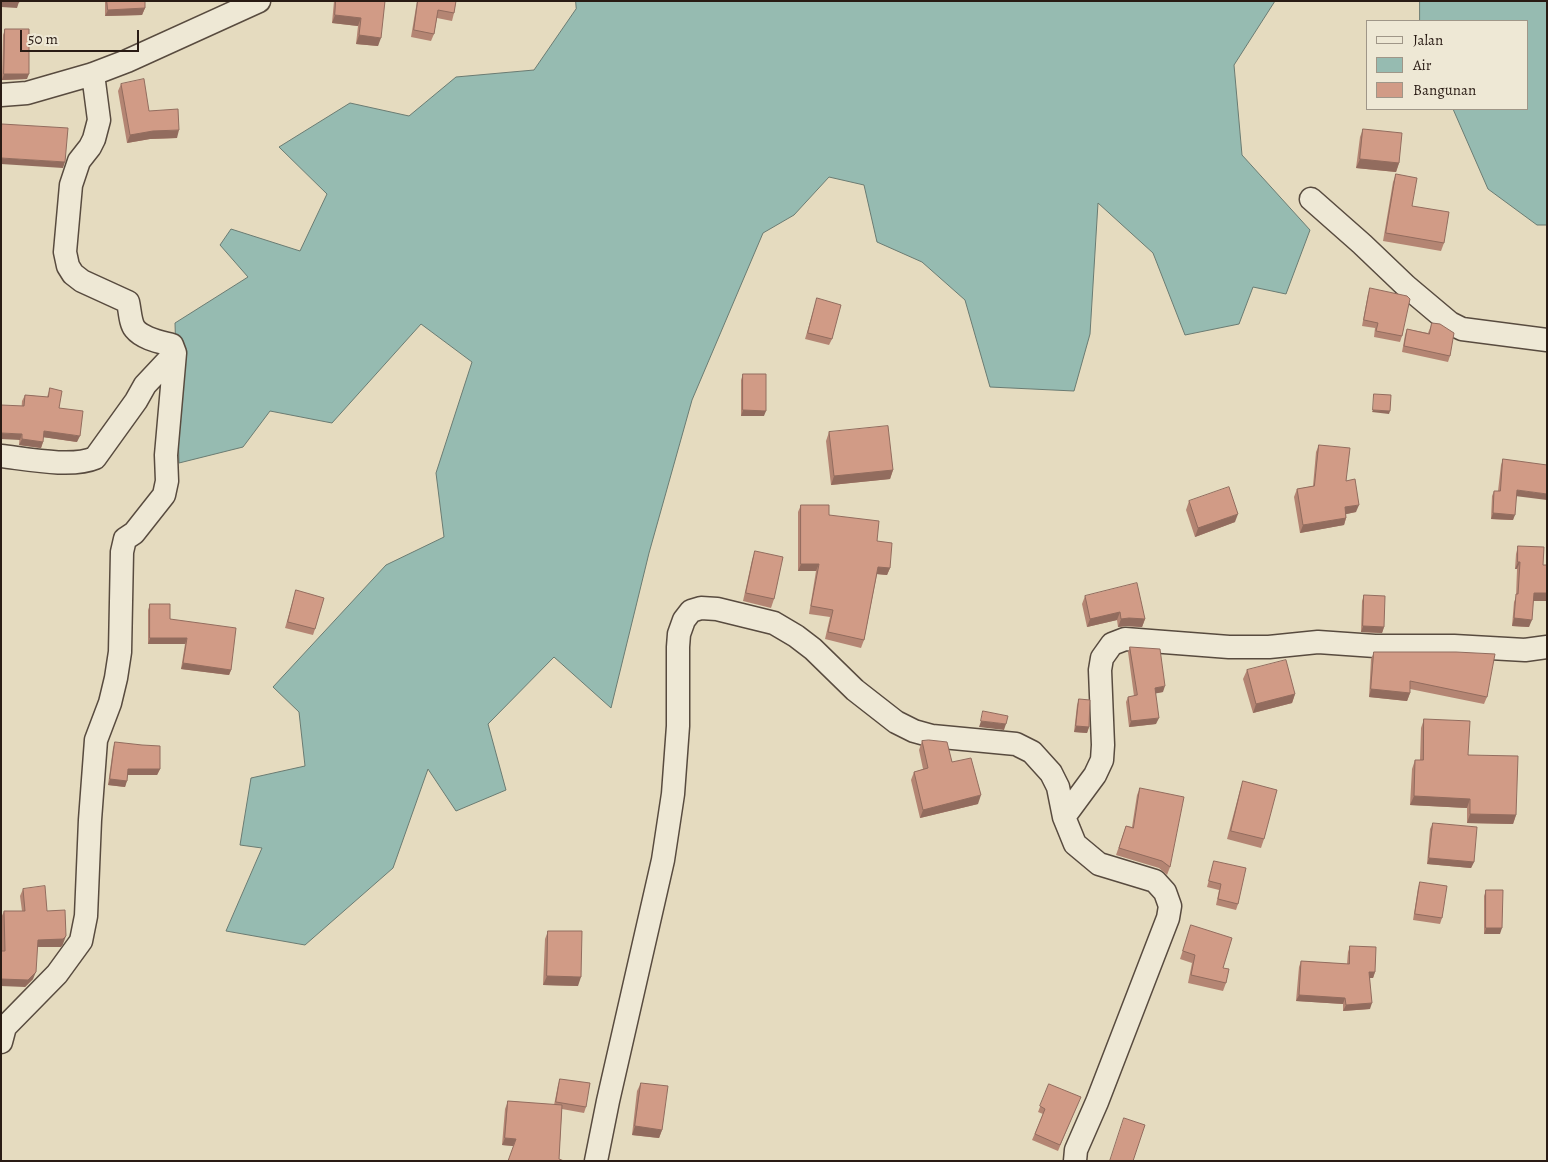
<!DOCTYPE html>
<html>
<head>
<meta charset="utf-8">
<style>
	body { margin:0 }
	#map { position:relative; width:1548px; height:1162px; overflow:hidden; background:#e5dbbf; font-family:Alegreya,serif }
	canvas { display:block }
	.frame { position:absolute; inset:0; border:2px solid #291b14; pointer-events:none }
	.legend { position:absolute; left:1366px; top:20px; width:162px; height:90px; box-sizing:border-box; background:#eee8d5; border:1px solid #9f9688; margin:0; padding:6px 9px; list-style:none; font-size:15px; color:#291b14 }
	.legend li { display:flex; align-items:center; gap:10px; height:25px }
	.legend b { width:25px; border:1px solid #9f9688 }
	.scale { position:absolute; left:20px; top:30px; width:119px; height:22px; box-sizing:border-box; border:2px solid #291b14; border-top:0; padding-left:6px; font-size:15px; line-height:18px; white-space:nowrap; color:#291b14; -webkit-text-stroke:4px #eee8d5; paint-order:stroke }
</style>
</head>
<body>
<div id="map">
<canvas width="1548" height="1162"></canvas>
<div class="frame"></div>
<ul class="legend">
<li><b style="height:6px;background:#eee8d5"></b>Jalan</li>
<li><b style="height:14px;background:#96bbb1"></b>Air</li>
<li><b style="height:14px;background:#d19b86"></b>Bangunan</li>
</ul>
<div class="scale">50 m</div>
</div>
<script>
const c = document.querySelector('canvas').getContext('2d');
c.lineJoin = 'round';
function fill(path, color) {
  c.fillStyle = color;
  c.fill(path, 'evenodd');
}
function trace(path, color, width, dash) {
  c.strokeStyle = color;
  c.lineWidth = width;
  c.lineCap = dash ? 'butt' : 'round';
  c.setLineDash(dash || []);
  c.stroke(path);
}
const water = new Path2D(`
	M 576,1 L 1275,1 L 1234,65 L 1242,155 L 1310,230 L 1286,294 L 1253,287 L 1239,324 L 1185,335 L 1153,253 L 1098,203 L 1090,334 L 1074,391 L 990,387 L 965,300 L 922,262 L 877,242 L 864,185 L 829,177 L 794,215 L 763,233 L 692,400 L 649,553 L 611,708 L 554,657 L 488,724 L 506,790 L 456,811 L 428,769 L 393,868 L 305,945 L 226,931 L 262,848 L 240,845 L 251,778 L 305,766 L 299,712 L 273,687 L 386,565 L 444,537 L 436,473 L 472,362 L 421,324 L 332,423 L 270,411 L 243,447 L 179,463 L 175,323 L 248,277 L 220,245 L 231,229 L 300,251 L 327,194 L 279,147 L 350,103 L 409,116 L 456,77 L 534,70 L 576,9 Z
	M 1420,1 L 1547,1 L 1547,225 L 1537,225 L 1488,189 L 1453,109 L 1527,109 L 1527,21 L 1420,21 Z`);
const minor = new Path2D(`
	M 1,95 L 27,93 L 93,74 L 127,61 L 259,1
	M 1311,199 L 1362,244 L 1406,286 L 1450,323 L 1462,329 L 1547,340
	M 1,456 C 27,459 72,468 95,458 L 136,401 L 145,385 L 175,353
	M 1064,817 L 1095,775 L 1102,760 L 1103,745 L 1100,670 L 1102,658 L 1112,644 L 1125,639 L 1229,647 L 1269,647 L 1318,642 L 1375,646 L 1454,646 L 1525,650 L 1547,647
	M 1,1042 L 5,1027 L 57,974 L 81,941 L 86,916 L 90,820 L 96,740 L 110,703 L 116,678 L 120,652 L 122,552 L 125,539 L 134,533 L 164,495 L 167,481 L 166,455 L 175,353 L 172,345 C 161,342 143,339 135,329 C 130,323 130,310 128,302 L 82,281 L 73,274 L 68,266 L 65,252 L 71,185 L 79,161 L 90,147 L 94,139 L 99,120 L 93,74
	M 596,1161 L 608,1101 L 663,860 L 673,794 L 678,726 L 678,647 L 679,634 L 684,620 L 691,611 L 701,608 L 717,609 L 774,623 L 796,636 L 813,649 L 855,690 L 896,722 L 914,731 L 932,736 L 1016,744 L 1032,752 L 1051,773 L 1058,787 L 1064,817 L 1075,844 L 1099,864 L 1155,881 L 1165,892 L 1170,906 L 1168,918 L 1097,1102 L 1076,1150 L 1075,1161`);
const wall = new Path2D(`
	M 105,1 L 145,1 L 145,8 L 142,15 L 105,16 Z
	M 334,1 L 385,1 L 378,46 L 356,44 L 358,26 L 332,23 Z
	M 417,1 L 456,1 L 454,13 L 452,21 L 437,18 L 434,34 L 431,41 L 411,37 Z
	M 5,29 L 27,79 L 2,80 L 3,35 Z
	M 121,84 L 177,138 L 150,139 L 127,143 L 118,91 Z
	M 1363,129 L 1399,163 L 1396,172 L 1356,168 L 1360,137 Z
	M 1396,174 L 1412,206 L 1444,243 L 1441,251 L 1383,241 L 1393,182 Z
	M 1370,288 L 1402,336 L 1400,342 L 1374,337 L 1375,328 L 1362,326 L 1368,294 Z
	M 817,298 L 832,339 L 829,345 L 805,339 Z
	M 1432,323 L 1450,356 L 1448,362 L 1402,352 L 1405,335 L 1407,329 L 1428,333 Z
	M 743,374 L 764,416 L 741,416 L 741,380 Z
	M 50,388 L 59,408 L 77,442 L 43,437 L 43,442 L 41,448 L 19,445 L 22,401 L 25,395 L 47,397 Z
	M 829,432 L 893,470 L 890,479 L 831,485 L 826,441 Z
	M 1319,445 L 1346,481 L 1356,512 L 1346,514 L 1346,518 L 1344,525 L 1300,533 L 1294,497 L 1297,489 L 1313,486 L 1316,452 Z
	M 1503,459 L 1516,496 L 1513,520 L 1491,519 L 1492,496 L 1494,491 L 1498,491 L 1501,465 Z
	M 1189,501 L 1235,522 L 1195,537 L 1186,510 Z
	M 801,505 L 829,515 L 877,541 L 890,568 L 887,575 L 877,574 L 864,640 L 861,648 L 825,639 L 830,617 L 809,614 L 816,571 L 798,571 L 798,512 Z
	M 1518,546 L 1533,601 L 1529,627 L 1512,626 L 1514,602 L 1516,597 L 1517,569 L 1515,569 L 1516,554 Z
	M 755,551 L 774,599 L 771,608 L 743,601 L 752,560 Z
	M 296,590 L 315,629 L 313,635 L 285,628 Z
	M 1364,595 L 1384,627 L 1382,633 L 1361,632 L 1362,601 Z
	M 1085,596 L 1145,619 L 1142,627 L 1126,626 L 1118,627 L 1117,620 L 1087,627 L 1082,604 Z
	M 150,604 L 170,619 L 231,670 L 229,675 L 181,669 L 185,644 L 148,644 L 148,610 Z
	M 1130,647 L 1163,692 L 1156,693 L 1156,724 L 1129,727 L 1126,702 L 1128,697 L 1134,696 L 1128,652 Z
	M 1374,652 L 1487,697 L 1484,704 L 1410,689 L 1410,693 L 1407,701 L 1369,697 L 1371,659 Z
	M 1247,670 L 1295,694 L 1292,703 L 1253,713 L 1243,679 Z
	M 1079,699 L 1089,727 L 1087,733 L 1074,732 L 1077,705 Z
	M 1424,719 L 1468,755 L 1516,815 L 1513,824 L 1467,823 L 1467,808 L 1410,805 L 1412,769 L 1415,760 L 1420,760 L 1421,728 Z
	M 922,741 L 952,762 L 978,804 L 920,818 L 911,780 L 914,772 L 923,769 L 919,750 Z
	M 115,742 L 160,769 L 157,775 L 128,775 L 125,787 L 108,785 L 113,748 Z
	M 1243,781 L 1264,839 L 1261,848 L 1227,839 L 1240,790 Z
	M 1140,788 L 1170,867 L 1167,875 L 1159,868 L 1116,855 L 1126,826 L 1132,827 L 1137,795 Z
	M 1433,823 L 1474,862 L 1471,868 L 1427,864 L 1430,829 Z
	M 1214,861 L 1238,904 L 1236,910 L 1216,905 L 1219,890 L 1207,887 Z
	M 1420,882 L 1442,918 L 1440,924 L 1413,920 L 1418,888 Z
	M 23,889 L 47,911 L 63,944 L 61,947 L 37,947 L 33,979 L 25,987 L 2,951 L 1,918 L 4,911 L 22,911 L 20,896 Z
	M 1486,890 L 1500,934 L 1484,934 L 1484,896 Z
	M 1191,925 L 1223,968 L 1226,983 L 1223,991 L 1188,983 L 1192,963 L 1180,959 Z
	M 548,931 L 578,986 L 543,985 L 545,939 Z
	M 1350,946 L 1375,972 L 1373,978 L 1370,978 L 1370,1009 L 1343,1011 L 1343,1004 L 1296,1001 L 1299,967 L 1301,961 L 1347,964 L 1348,952 Z
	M 560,1079 L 586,1107 L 584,1113 L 562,1109 L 559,1159 L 513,1146 L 502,1145 L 505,1109 L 508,1101 L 554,1105 L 558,1085 Z
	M 641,1083 L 662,1130 L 659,1138 L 632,1135 L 637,1091 Z
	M 1049,1084 L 1078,1103 L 1058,1151 L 1032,1140 L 1043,1114 L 1038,1112 Z`);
const shadedWall = new Path2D(`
	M 1,1 L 19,2 L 17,8 L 1,7 Z
	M 145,8 L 142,15 L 105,16 L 108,10 Z
	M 335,15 L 361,18 L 358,26 L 332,23 Z
	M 359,35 L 381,38 L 378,46 L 356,44 Z
	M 4,74 L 29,74 L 27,79 L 2,80 Z
	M 179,130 L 177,138 L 150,139 L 127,143 L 130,135 L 153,131 Z
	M 1,158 L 65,162 L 63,168 L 1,164 Z
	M 1360,159 L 1399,163 L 1396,172 L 1356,168 Z
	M 743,410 L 766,411 L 764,416 L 741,416 Z
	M 1373,410 L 1390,411 L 1389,414 L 1372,412 Z
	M 44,431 L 80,436 L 77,442 L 42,437 Z
	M 1,433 L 22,434 L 20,440 L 1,439 Z
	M 22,439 L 43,442 L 41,448 L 19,445 Z
	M 893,470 L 890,479 L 831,485 L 834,476 Z
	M 1517,490 L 1547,494 L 1547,500 L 1515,496 Z
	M 1359,505 L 1356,512 L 1342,515 L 1345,507 Z
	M 1493,513 L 1515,515 L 1513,520 L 1491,519 Z
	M 1238,514 L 1235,522 L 1195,537 L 1198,528 Z
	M 1346,518 L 1344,525 L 1300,533 L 1303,525 Z
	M 1518,562 L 1520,562 L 1517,569 L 1515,569 Z
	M 801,564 L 819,564 L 816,571 L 798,571 Z
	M 878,567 L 890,568 L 887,575 L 876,574 Z
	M 1534,593 L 1547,593 L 1547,601 L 1531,601 Z
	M 1120,612 L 1117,620 L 1087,627 L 1090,619 Z
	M 1129,618 L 1145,619 L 1142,627 L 1126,626 L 1118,627 L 1121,619 Z
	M 1514,618 L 1532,620 L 1529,627 L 1512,626 Z
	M 1363,626 L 1384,627 L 1382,633 L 1361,632 Z
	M 150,638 L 187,638 L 185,644 L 148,644 Z
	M 183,663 L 231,670 L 229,675 L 181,669 Z
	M 1165,686 L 1163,692 L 1153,694 L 1155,688 Z
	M 1371,689 L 1410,693 L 1407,701 L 1369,697 Z
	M 1295,694 L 1292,703 L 1253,713 L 1256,704 Z
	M 1159,718 L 1156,724 L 1129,727 L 1131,721 Z
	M 981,721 L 1006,724 L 1004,730 L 979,727 Z
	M 1076,726 L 1089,727 L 1087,733 L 1074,732 Z
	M 128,769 L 160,769 L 157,775 L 126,775 Z
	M 110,779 L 127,781 L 125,787 L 108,785 Z
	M 981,795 L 978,804 L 920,818 L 923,810 Z
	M 1414,796 L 1470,799 L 1467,808 L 1410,805 Z
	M 1470,814 L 1516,815 L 1513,824 L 1467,823 Z
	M 1429,858 L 1474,862 L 1471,868 L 1427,864 Z
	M 1486,928 L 1502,928 L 1500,934 L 1484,934 Z
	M 66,936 L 63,944 L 61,947 L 35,947 L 38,940 Z
	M 36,972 L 33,979 L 25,987 L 1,986 L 1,979 Z
	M 1369,972 L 1375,972 L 1373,978 L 1367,978 Z
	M 547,976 L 581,977 L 578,986 L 543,985 Z
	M 1299,995 L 1345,998 L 1343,1004 L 1296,1001 Z
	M 1372,1003 L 1370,1009 L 1343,1011 L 1346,1005 Z
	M 635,1126 L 662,1130 L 659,1138 L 632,1135 Z
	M 505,1138 L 516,1139 L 513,1146 L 502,1145 Z`);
const building = new Path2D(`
	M 3,1 L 19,1 L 19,2 Z
	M 107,1 L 145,1 L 145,8 L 108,10 Z
	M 336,1 L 385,1 L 381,38 L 359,35 L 361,18 L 335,15 Z
	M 418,1 L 456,1 L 454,13 L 438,10 L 434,34 L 414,30 Z
	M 5,29 L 29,29 L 29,74 L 4,74 Z
	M 144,79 L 149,111 L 178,109 L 179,130 L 153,131 L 130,135 L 121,84 Z
	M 2,124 L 68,128 L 65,162 L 1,158 Z
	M 1363,129 L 1402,133 L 1399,163 L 1360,159 Z
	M 1396,174 L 1417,178 L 1412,206 L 1449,212 L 1444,243 L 1386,233 Z
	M 1370,288 L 1407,296 L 1410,299 L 1402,336 L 1376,331 L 1378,323 L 1364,320 Z
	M 817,298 L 841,305 L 832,339 L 808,333 Z
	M 1432,323 L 1440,324 L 1454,333 L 1450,356 L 1404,346 L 1407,329 L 1429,334 Z
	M 743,374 L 766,374 L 766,411 L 743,410 Z
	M 50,388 L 62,391 L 59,408 L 83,411 L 80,436 L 44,431 L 43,442 L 22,439 L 22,434 L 1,433 L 1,405 L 24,406 L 25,395 L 48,397 Z
	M 1374,394 L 1391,395 L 1390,411 L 1373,410 Z
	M 888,426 L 893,470 L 834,476 L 829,432 Z
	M 1319,445 L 1350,448 L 1346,481 L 1355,479 L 1359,505 L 1345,507 L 1346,518 L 1303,525 L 1297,489 L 1314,486 Z
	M 1503,459 L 1547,465 L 1547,494 L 1517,490 L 1515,515 L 1493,513 L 1494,491 L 1500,491 Z
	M 1229,487 L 1238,514 L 1198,528 L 1189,501 Z
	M 801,505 L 829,505 L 829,515 L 879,521 L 877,541 L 892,543 L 890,568 L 878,567 L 864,640 L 828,632 L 833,610 L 811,606 L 819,564 L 801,564 Z
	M 1518,546 L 1544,547 L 1543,565 L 1547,565 L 1547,593 L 1534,593 L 1532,620 L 1514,618 L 1516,594 L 1518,594 L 1520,562 L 1518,562 Z
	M 755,551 L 783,557 L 774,599 L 746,593 Z
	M 1137,583 L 1145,619 L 1129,618 L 1121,619 L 1120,612 L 1090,619 L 1085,596 Z
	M 296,590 L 324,598 L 315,629 L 288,622 Z
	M 1364,595 L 1385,596 L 1384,627 L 1363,626 Z
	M 150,604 L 170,604 L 170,619 L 236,628 L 231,670 L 183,663 L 187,638 L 150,638 Z
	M 1130,647 L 1160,649 L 1165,686 L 1155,688 L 1159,718 L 1131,721 L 1128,697 L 1137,695 Z
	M 1374,652 L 1456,652 L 1495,654 L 1487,697 L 1410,681 L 1410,693 L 1371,689 Z
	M 1286,660 L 1295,694 L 1256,704 L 1247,670 Z
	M 1079,699 L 1090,700 L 1089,727 L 1076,726 Z
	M 983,711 L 1008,716 L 1006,724 L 981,721 Z
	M 1424,719 L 1470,721 L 1468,755 L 1518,756 L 1516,815 L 1470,814 L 1470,799 L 1414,796 L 1415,760 L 1423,760 Z
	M 929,740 L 947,742 L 952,762 L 971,758 L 981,795 L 923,810 L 914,772 L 928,768 L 922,741 Z
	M 115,742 L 142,745 L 160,746 L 160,769 L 128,769 L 127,781 L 110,779 Z
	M 1243,781 L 1277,790 L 1264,839 L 1231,831 Z
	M 1140,788 L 1184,797 L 1170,867 L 1162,861 L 1119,848 L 1126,826 L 1133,828 Z
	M 1433,823 L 1477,827 L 1474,862 L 1429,858 Z
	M 1214,861 L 1246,868 L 1238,904 L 1218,899 L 1221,884 L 1209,881 Z
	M 1420,882 L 1447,886 L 1442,918 L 1415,914 Z
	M 45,886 L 47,911 L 65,910 L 66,936 L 63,939 L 38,940 L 36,972 L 28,980 L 1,979 L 1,951 L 5,951 L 4,911 L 25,911 L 23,889 Z
	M 1486,890 L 1503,890 L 1502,928 L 1486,928 Z
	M 1191,925 L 1232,938 L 1223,968 L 1229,969 L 1226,983 L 1191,975 L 1195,955 L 1183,951 Z
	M 548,931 L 582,931 L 581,977 L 547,976 Z
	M 1350,946 L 1376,947 L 1375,972 L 1369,972 L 1372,1003 L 1346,1005 L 1345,998 L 1299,995 L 1301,961 L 1349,964 Z
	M 560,1079 L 590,1083 L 586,1107 L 556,1102 Z
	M 641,1083 L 668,1086 L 662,1130 L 635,1126 Z
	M 1049,1084 L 1081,1097 L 1060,1145 L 1035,1134 L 1045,1109 L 1040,1106 Z
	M 508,1101 L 562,1105 L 559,1159 L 564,1161 L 508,1161 L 516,1139 L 505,1138 Z
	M 1124,1118 L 1145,1125 L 1133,1161 L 1110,1161 Z`);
fill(water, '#96bbb1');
trace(water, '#6a7b72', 1);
trace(minor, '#584b3f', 25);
trace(minor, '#eee8d5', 22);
fill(wall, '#b48573');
fill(shadedWall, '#926c5e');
fill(building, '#d19b86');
trace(building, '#926c5e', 1);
</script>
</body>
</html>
